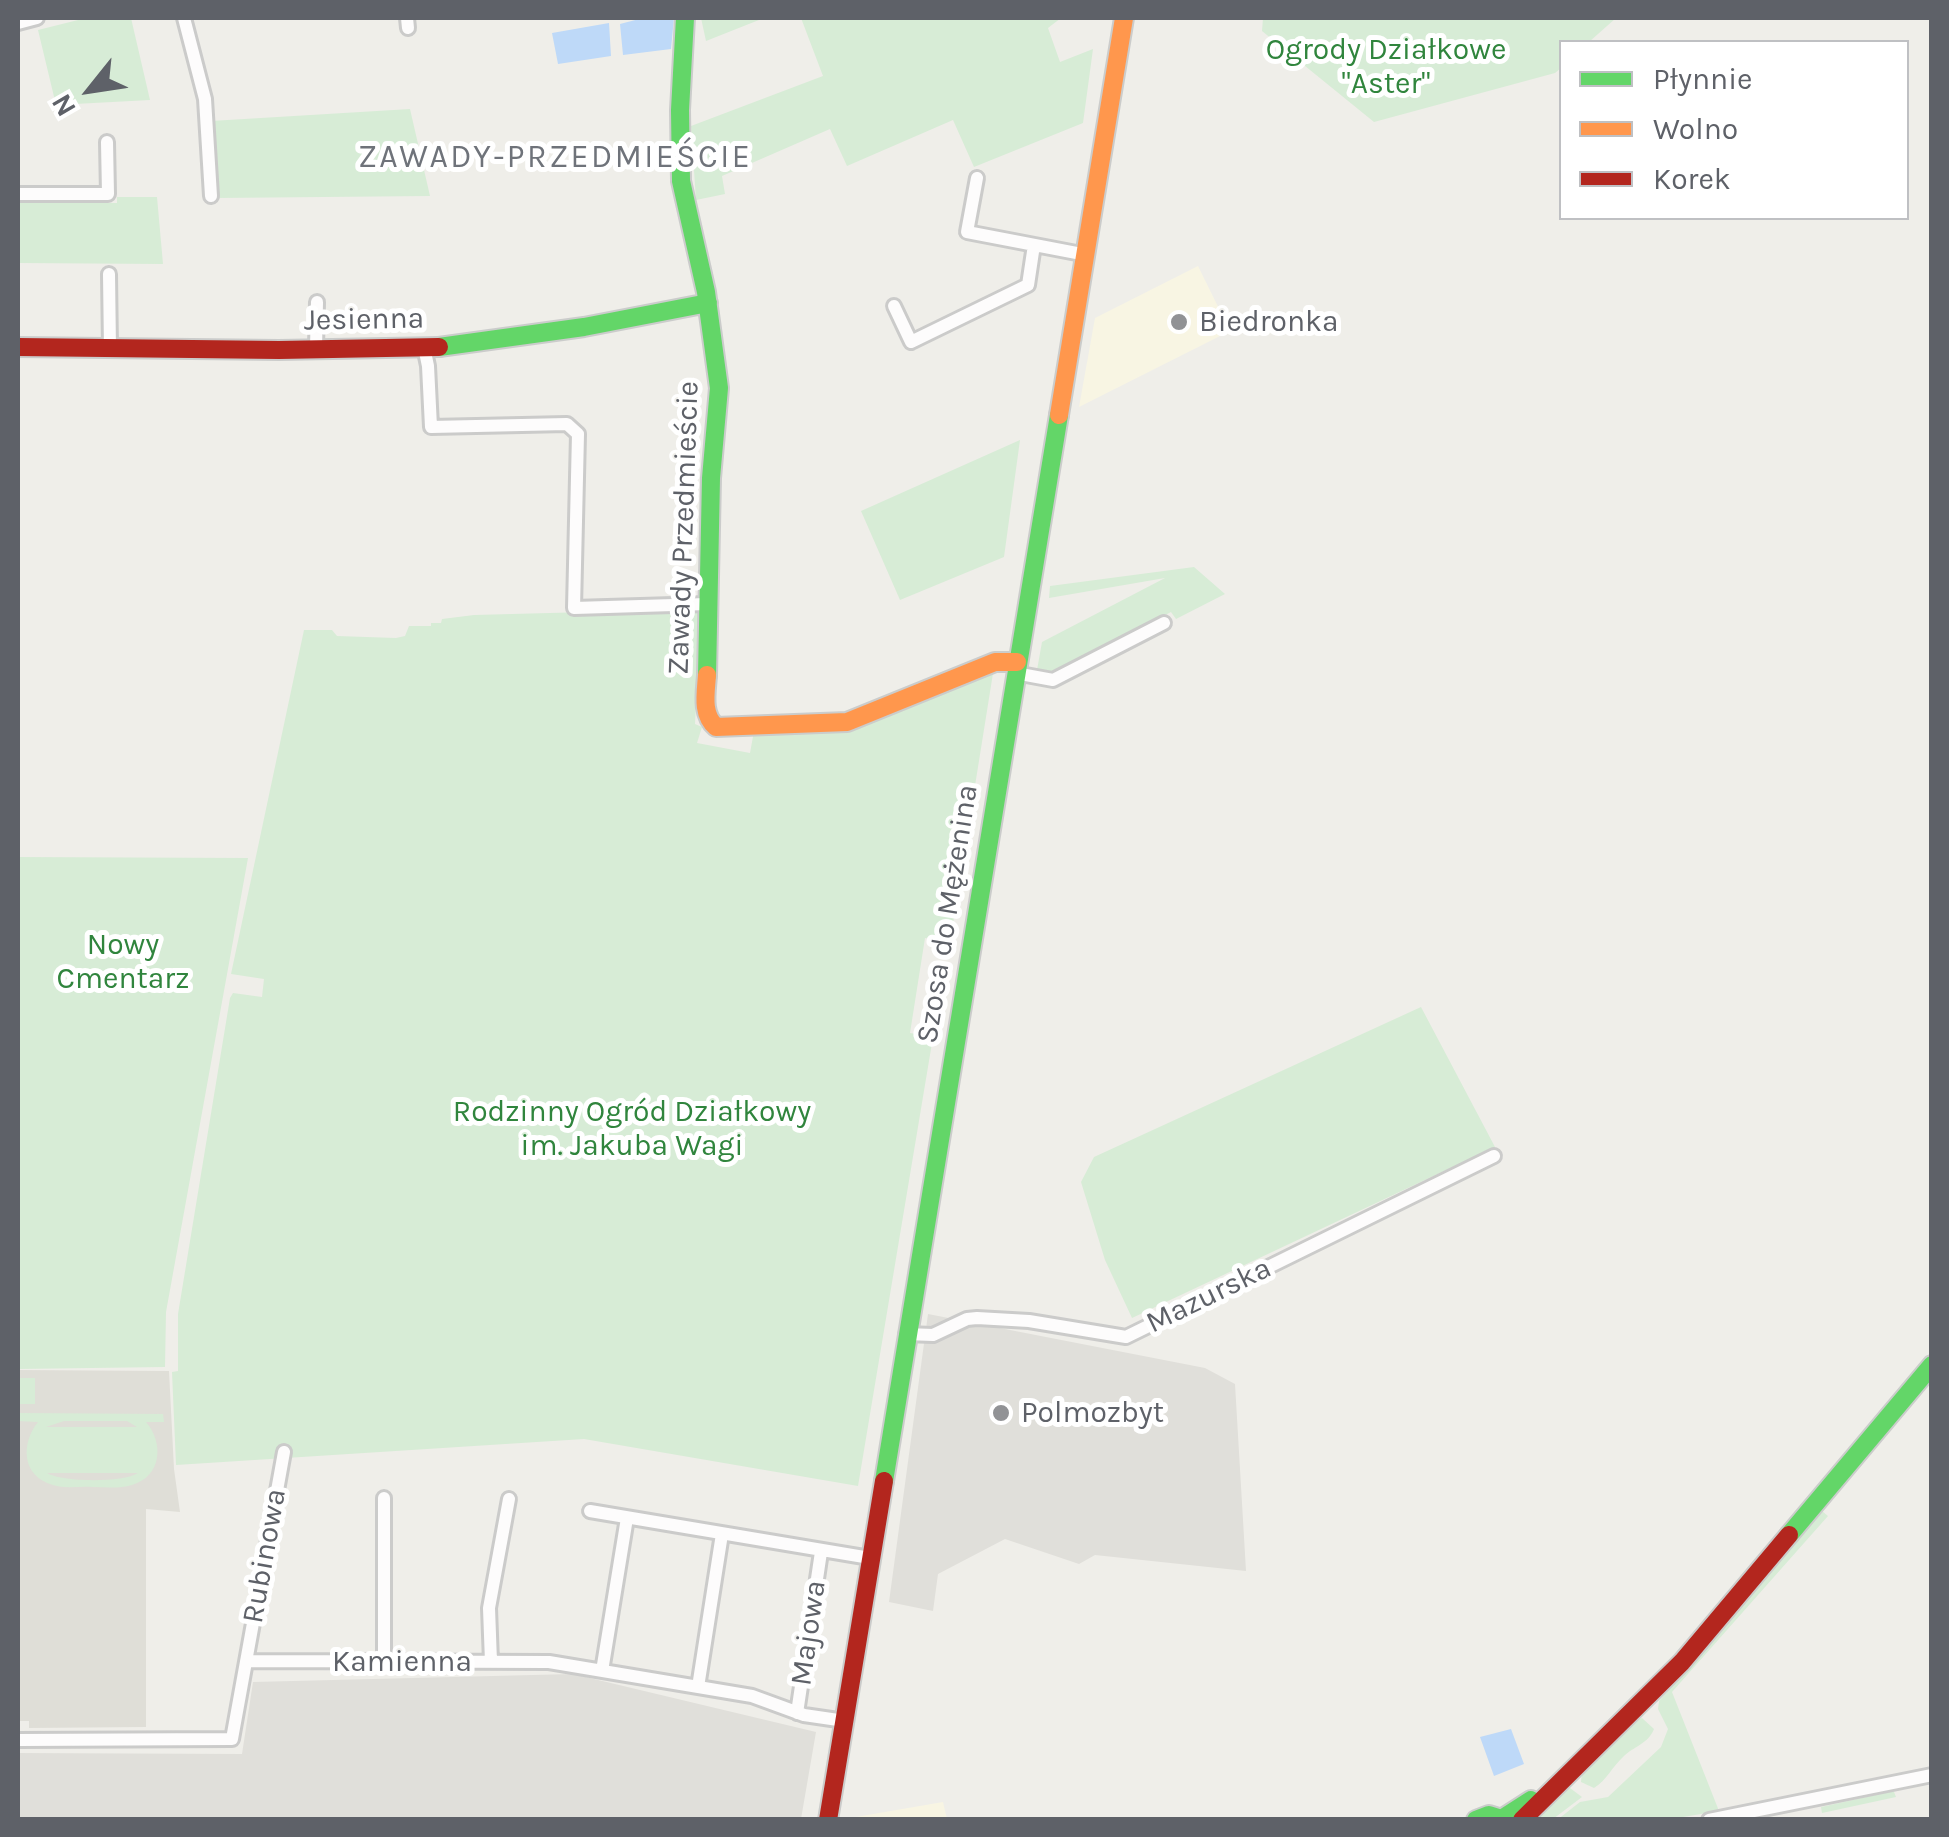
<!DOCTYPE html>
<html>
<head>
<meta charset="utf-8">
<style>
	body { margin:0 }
	#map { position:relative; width:1949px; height:1837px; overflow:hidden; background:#efeee9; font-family:Karla,sans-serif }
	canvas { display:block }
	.frame { position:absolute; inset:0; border:20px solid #5e6168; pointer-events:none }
	.legend { position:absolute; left:1559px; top:40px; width:350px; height:180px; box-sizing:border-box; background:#fff; border:2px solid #bfc0c3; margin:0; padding:12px 18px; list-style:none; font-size:30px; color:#5e6168 }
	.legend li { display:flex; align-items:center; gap:20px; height:50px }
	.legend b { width:50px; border:2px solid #bfc0c3 }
	.north { position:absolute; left:40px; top:40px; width:100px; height:100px; -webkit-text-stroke:8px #fff; paint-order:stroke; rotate:240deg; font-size:28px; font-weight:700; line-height:40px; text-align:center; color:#5e6168 }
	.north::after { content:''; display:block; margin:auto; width:35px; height:45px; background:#5e6168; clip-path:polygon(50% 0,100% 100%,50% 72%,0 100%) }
</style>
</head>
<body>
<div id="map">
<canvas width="1949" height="1837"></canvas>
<div class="frame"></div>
<ul class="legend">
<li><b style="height:12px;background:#63d668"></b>Płynnie</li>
<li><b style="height:12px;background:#ff974d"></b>Wolno</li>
<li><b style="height:12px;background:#b3261e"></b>Korek</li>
</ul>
<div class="north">N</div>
</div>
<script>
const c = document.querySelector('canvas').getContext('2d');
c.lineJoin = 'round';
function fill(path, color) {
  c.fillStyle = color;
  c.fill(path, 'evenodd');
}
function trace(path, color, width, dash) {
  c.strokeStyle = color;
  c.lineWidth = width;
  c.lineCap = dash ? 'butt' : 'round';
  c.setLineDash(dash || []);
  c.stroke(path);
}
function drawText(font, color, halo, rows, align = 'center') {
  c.font = font + ' Karla,sans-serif';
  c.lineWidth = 10;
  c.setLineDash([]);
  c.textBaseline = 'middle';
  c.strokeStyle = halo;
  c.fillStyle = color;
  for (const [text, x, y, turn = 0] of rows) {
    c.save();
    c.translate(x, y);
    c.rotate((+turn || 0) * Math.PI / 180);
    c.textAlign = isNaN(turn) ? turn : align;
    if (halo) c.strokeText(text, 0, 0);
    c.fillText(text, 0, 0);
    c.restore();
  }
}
const commercial = new Path2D(`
	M 1198,266 L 1230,331 L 1079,407 L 1095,318 Z
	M 943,1802 L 947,1819 L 850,1819 L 850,1818 Z`);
const industrial = new Path2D(`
	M 928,1314 L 1205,1368 L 1235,1384 L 1246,1571 L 1095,1555 L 1079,1564 L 1005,1539 L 938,1574 L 933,1611 L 889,1602 Z
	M 573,1674 L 816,1732 L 801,1819 L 18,1819 L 18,1753 L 242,1754 L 253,1682 Z`);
const education = new Path2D(`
	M 18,1370 L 169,1371 L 174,1469 L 180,1512 L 146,1509 L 146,1727 L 29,1728 L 29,1721 L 18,1721 Z`);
const green = new Path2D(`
	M 86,18 L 131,18 L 150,100 L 56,105 L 38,30 Z
	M 701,18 L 764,18 L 706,41 Z
	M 801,18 L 1061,18 L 1048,28 L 1060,62 L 1093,49 L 1083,123 L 974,167 L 953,120 L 847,166 L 830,129 L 722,176 L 725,194 L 696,200 L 691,126 L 823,76 Z
	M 1263,18 L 1616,18 L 1589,42 L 1562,42 L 1561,68 L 1555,73 L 1374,122 L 1262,31 Z
	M 410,109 L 430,196 L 217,198 L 211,121 Z
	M 117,197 L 157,197 L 163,264 L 18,263 L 18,202 L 117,203 Z
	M 1020,440 L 1004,557 L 900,600 L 861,511 Z
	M 1194,567 L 1225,594 L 1176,619 L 1171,612 L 1052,674 L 1037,670 L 1042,642 L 1165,578 L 1049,598 L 1050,586 Z
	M 701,609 L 695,724 L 702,727 L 697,743 L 750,753 L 754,731 L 850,731 L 994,667 L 950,942 L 925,938 L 910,1033 L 933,1037 L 858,1486 L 584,1439 L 176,1465 L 172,1372 L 178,1371 L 178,1314 L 230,998 L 233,993 L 262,997 L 264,979 L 231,974 L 304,630 L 332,630 L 337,636 L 396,638 L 405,636 L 409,626 L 431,626 L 431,623 L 441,623 L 442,619 L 474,615 Z
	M 18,857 L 248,858 L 166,1312 L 165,1367 L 18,1369 Z
	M 1421,1007 L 1495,1147 L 1132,1318 L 1105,1260 L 1081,1182 L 1094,1157 Z
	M 18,1378 L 35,1378 L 35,1404 L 18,1404 Z
	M 18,1413 L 163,1414 L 164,1422 L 146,1422 C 164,1443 162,1476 132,1485 C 119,1489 105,1487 92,1487 C 80,1486 64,1489 53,1485 C 21,1476 21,1443 38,1422 L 18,1421 ZM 64,1421 L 127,1421 L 137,1427 L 46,1427 ZM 47,1473 L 138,1473 C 122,1483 61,1482 47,1473 Z
	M 1822,1511 L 1828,1516 L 1672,1692 L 1719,1811 L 1671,1819 L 1557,1820 L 1580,1802 L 1608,1797 L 1661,1747 L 1668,1729 L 1658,1709 L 1659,1701 Z
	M 1642,1718 L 1654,1729 C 1648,1744 1634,1746 1623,1757 C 1612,1767 1607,1780 1594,1788 L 1581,1782 C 1581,1759 1619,1736 1635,1721 Z
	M 1570,1788 L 1582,1797 L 1553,1819 L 1530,1820 L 1558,1791 Z
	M 1889,1792 L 1894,1792 L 1896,1797 L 1822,1813 L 1821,1807 Z`);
const water = new Path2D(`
	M 643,18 L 674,18 L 671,49 L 623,55 L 620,24 Z
	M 609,23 L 611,56 L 558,64 L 552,33 Z
	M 1511,1729 L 1524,1764 L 1494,1776 L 1480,1737 Z`);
const street = new Path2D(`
	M 184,18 L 205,99 L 211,196
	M 407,18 L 408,28
	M 18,23 L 37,18
	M 977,178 L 967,232 L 1087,255
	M 18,194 L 108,194 L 107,142
	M 109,274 L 110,349
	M 894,306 L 911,342 L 1028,285 L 1034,245
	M 424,347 L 428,366 L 431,427 L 567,424 L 578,434 L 574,608 L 707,604
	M 316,348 L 317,302
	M 1015,673 L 1053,680 L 1164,623
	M 906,1334 L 933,1335 L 967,1319 L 977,1318 L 1029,1321 L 1126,1337 L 1494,1156
	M 384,1498 L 384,1661
	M 590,1511 L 870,1558
	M 246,1661 L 549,1662 L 752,1696 L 804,1715 L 845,1721
	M 491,1662 L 489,1608 L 509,1499
	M 602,1671 L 627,1518
	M 698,1687 L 722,1534
	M 797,1713 L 821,1552
	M 18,1740 L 232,1739 L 284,1452
	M 1709,1820 L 1932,1775`);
const fast = new Path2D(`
	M 685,18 L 680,110 L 681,181 L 706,292 L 719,388 L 711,478 L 707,675
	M 439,347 L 584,327 L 708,303
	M 884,1481 L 1059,415
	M 1789,1535 L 1932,1365
	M 1503,1818 L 1531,1800
	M 1476,1820 L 1489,1815 L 1505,1820`);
const slow = new Path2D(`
	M 1059,415 L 1124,18
	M 707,675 C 706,692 701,714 716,727 L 847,722 L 995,662 L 1017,662`);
const jam = new Path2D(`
	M 18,347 L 279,350 L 439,347
	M 828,1820 L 884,1481
	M 1522,1820 L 1682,1662 L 1789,1535`);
const markers = [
	[1179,322,10,"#919295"],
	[1001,1413,10,"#919295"]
];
const parkNames = [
	["Ogrody Działkowe",1386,50],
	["\"Aster\"",1386,84],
	["Nowy",123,945],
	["Cmentarz",123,979],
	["Rodzinny Ogród Działkowy",632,1112],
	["im. Jakuba Wagi",632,1146]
];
const streetNames = [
	["Jesienna",364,320,-1],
	["Zawady Przedmieście",684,528,-88],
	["Szosa do Mężenina",948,914,-81],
	["Mazurska",1209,1296,-26],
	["Rubinowa",265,1556,-80],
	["Majowa",809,1633,-82],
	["Kamienna",402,1662]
];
const poiNames = [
	["Biedronka",1199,322],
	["Polmozbyt",1021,1413]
];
const neighbourhoodNames = [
	["ZAWADY-PRZEDMIEŚCIE",555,158]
];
fill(commercial, '#f8f5e3');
fill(industrial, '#e0dfda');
fill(education, '#dfded7');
fill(green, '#d7ecd6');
fill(water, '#bed9f8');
trace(street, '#cbcbca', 18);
trace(fast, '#cbcccb', 22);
trace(slow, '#cbcccb', 22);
trace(jam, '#cbcccb', 22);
trace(street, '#fdfcfc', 12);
trace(fast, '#63d668', 18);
trace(slow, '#ff974d', 18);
trace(jam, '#b3261e', 18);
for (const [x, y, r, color] of markers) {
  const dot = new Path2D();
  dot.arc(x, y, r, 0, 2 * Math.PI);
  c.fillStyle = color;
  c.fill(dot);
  trace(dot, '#fff', 4);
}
drawText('30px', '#30853d', '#fff', parkNames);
drawText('30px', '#5e6168', '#fff', streetNames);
drawText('30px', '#5e6168', '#fff', poiNames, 'left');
c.letterSpacing = '2.5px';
drawText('32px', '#6f737a', '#fff', neighbourhoodNames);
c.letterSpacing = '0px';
</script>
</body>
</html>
